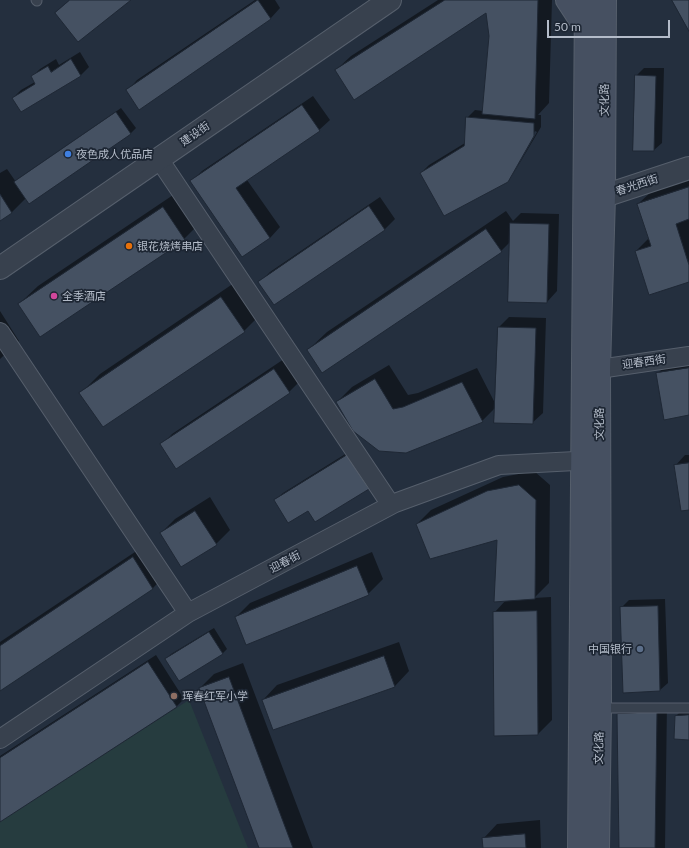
<!DOCTYPE html>
<html>
<head>
<meta charset="utf-8">
<style>
	body { margin:0 }
	#map { position:relative; width:689px; height:848px; overflow:hidden; background:#242f3e; font-family:Lato,sans-serif }
	canvas { display:block }
	.scale { position:absolute; left:547px; top:20px; width:123px; height:18px; box-sizing:border-box; border:2px solid #b4bcc9; border-top:0; padding-left:5px; font-size:12px; line-height:14px; white-space:nowrap; color:#b4bcc9; -webkit-text-stroke:3px #1d2633; paint-order:stroke }
</style>
</head>
<body>
<div id="map">
<canvas width="689" height="848"></canvas>
<div class="scale">50 m</div>
</div>
<script>
const c = document.querySelector('canvas').getContext('2d');
c.lineJoin = 'round';
function fill(path, color) {
  c.fillStyle = color;
  c.fill(path, 'evenodd');
}
function trace(path, color, width, dash) {
  c.strokeStyle = color;
  c.lineWidth = width;
  c.lineCap = dash ? 'butt' : 'round';
  c.setLineDash(dash || []);
  c.stroke(path);
}
function drawText(font, color, halo, rows, align = 'center') {
  c.font = font + ' Lato,"Noto Sans SC",sans-serif';
  c.lineWidth = 3.5;
  c.setLineDash([]);
  c.textBaseline = 'middle';
  c.strokeStyle = halo;
  c.fillStyle = color;
  for (const [text, x, y, turn = 0] of rows) {
    c.save();
    c.translate(x, y);
    c.rotate((+turn || 0) * Math.PI / 180);
    c.textAlign = isNaN(turn) ? turn : align;
    if (halo) c.strokeText(text, 0, 0);
    c.fillText(text, 0, 0);
    c.restore();
  }
}
const green = new Path2D(`
	M 189,700 L 248,848 L 0,848 L 0,819 Z`);
const shadow = new Path2D(`
	M 255,0 L 275,0 L 280,8 L 270,19 L 127,91 L 137,80 Z
	M 438,0 L 552,0 L 549,103 L 538,115 L 541,115 L 541,127 L 512,176 L 537,132 L 535,131 L 509,177 L 511,177 L 507,181 L 421,173 L 429,165 L 465,143 L 467,118 L 475,110 L 483,111 L 490,36 L 487,11 L 336,70 L 351,56 Z
	M 80,52 L 89,67 L 81,75 L 21,111 L 13,98 L 21,90 L 35,82 L 32,77 L 40,69 L 56,59 L 59,65 Z
	M 644,68 L 664,68 L 662,143 L 654,150 L 634,150 L 636,76 Z
	M 313,96 L 330,120 L 319,130 L 247,180 L 280,227 L 270,238 L 192,181 L 202,171 Z
	M 121,108 L 136,128 L 131,133 L 29,203 L 26,198 L 12,212 L 0,220 L 0,173 L 7,169 L 16,182 Z
	M 689,178 L 689,281 L 636,251 L 649,238 L 638,204 L 653,190 Z
	M 182,189 L 203,220 L 184,239 L 19,304 L 38,286 Z
	M 380,197 L 395,219 L 385,229 L 275,304 L 260,282 L 270,272 Z
	M 506,211 L 513,221 L 521,213 L 559,214 L 557,291 L 547,302 L 510,242 L 501,251 L 308,350 L 327,332 Z
	M 240,279 L 263,312 L 244,331 L 81,393 L 100,374 Z
	M 0,311 L 19,341 L 0,359 Z
	M 509,317 L 546,318 L 543,413 L 532,423 L 496,407 L 482,421 L 405,452 L 337,402 L 352,387 L 389,365 L 408,395 L 418,393 L 477,368 L 496,405 L 499,327 Z
	M 284,359 L 299,382 L 289,392 L 162,445 L 172,434 Z
	M 689,360 L 689,414 L 657,374 L 668,363 Z
	M 355,448 L 376,481 L 368,488 L 308,509 L 275,500 L 283,493 Z
	M 685,455 L 689,455 L 689,509 L 675,466 Z
	M 534,471 L 550,485 L 549,583 L 534,598 L 551,597 L 552,720 L 538,734 L 494,613 L 506,600 L 498,538 L 417,524 L 431,510 L 503,477 Z
	M 210,497 L 230,530 L 216,544 L 161,533 L 175,519 Z
	M 147,544 L 167,573 L 153,588 L 0,690 L 0,642 Z
	M 372,552 L 383,579 L 368,594 L 236,617 L 250,603 Z
	M 665,599 L 668,683 L 660,690 L 624,692 L 621,608 L 629,600 Z
	M 214,628 L 227,649 L 222,654 L 166,659 L 171,654 Z
	M 399,642 L 409,671 L 395,686 L 273,729 L 263,700 L 277,685 Z
	M 156,655 L 184,699 L 176,707 L 0,821 L 0,756 Z
	M 243,663 L 313,848 L 260,848 L 200,688 L 214,674 Z
	M 667,703 L 665,848 L 620,848 L 618,714 L 629,704 Z
	M 686,706 L 689,706 L 689,739 L 675,738 L 676,716 Z
	M 540,820 L 541,848 L 484,848 L 483,839 L 497,824 Z`);
const building = new Path2D(`
	M 70,0 L 131,0 L 78,42 L 55,13 Z
	M 258,0 L 271,19 L 139,110 L 126,90 Z
	M 445,0 L 538,0 L 535,119 L 482,114 L 489,36 L 486,13 L 354,100 L 335,70 Z
	M 672,0 L 689,0 L 689,31 Z
	M 71,59 L 81,76 L 21,112 L 12,98 L 35,84 L 31,76 L 48,66 L 51,72 Z
	M 635,75 L 656,76 L 654,151 L 633,151 Z
	M 302,105 L 320,131 L 236,188 L 270,238 L 242,257 L 190,181 Z
	M 116,112 L 131,134 L 29,204 L 14,182 Z
	M 466,117 L 534,123 L 534,136 L 508,182 L 444,216 L 420,173 L 464,146 Z
	M 689,187 L 689,219 L 676,224 L 689,265 L 689,282 L 649,295 L 635,251 L 651,246 L 637,204 Z
	M 0,194 L 12,213 L 0,221 Z
	M 369,206 L 385,230 L 274,305 L 258,282 Z
	M 163,207 L 185,240 L 40,337 L 18,304 Z
	M 510,223 L 549,224 L 547,303 L 508,302 Z
	M 486,229 L 502,252 L 322,373 L 307,350 Z
	M 221,297 L 245,332 L 103,427 L 79,393 Z
	M 498,327 L 536,328 L 533,424 L 494,423 Z
	M 689,368 L 689,415 L 664,420 L 656,373 Z
	M 274,369 L 290,393 L 176,469 L 160,444 Z
	M 375,379 L 393,409 L 403,407 L 462,382 L 483,422 L 406,453 L 379,451 L 353,431 L 336,402 Z
	M 347,455 L 369,489 L 315,522 L 308,511 L 288,523 L 274,500 Z
	M 689,463 L 689,510 L 681,511 L 674,465 Z
	M 519,485 L 536,500 L 535,599 L 494,602 L 497,540 L 430,559 L 416,524 L 487,491 Z
	M 195,511 L 217,545 L 181,567 L 160,533 Z
	M 133,557 L 153,589 L 0,691 L 0,646 Z
	M 357,566 L 369,595 L 246,645 L 235,617 Z
	M 658,606 L 660,691 L 623,693 L 620,607 Z
	M 537,611 L 538,735 L 494,736 L 493,612 Z
	M 209,632 L 223,654 L 179,681 L 165,659 Z
	M 384,656 L 395,687 L 273,730 L 262,700 Z
	M 148,662 L 177,707 L 0,822 L 0,758 Z
	M 229,677 L 293,848 L 259,848 L 199,688 Z
	M 657,712 L 655,848 L 619,848 L 617,714 Z
	M 689,715 L 689,740 L 674,739 L 675,716 Z
	M 525,834 L 526,848 L 483,848 L 482,838 Z`);
const service = new Path2D(`
	M 36,0 L 37,1
	M 599,708 L 689,708`);
const minor = new Path2D(`
	M 159,159 L 391,505
	M 0,332 L 188,613
	M 599,369 L 689,356
	M 0,739 L 188,613 L 395,503 L 499,465 L 595,460`);
const tertiary = new Path2D(`
	M 587,197 L 604,196 L 689,168
	M 0,268 L 390,0`);
const secondary = new Path2D(`
	M 567,0 L 586,29
	M 579,848 L 586,0
	M 598,848 L 600,708 L 599,369 L 604,196 L 605,0`);
const markers = [
	[68,154,4,"#3f7fe0"],
	[129,246,4,"#e8710a"],
	[54,296,4,"#d1479c"],
	[640,649,4,"#5c6f8a"],
	[174,696,4,"#8d6e63"]
];
const streetNames = [
	["文化路",604,100,-90],
	["建设街",195,134,-35],
	["春光西街",637,185,-18],
	["迎春西街",644,362,-8],
	["文化路",599,424,-90],
	["迎春街",285,562,-28],
	["文化路",599,748,-89]
];
const poiNames = [
	["夜色成人优品店",76,154],
	["银花烧烤串店",137,246],
	["全季酒店",62,296],
	["中国银行",632,649,"right"],
	["珲春红军小学",182,696]
];
fill(green, '#263c3f');
fill(shadow, '#0007');
fill(building, '#455162');
trace(building, '#1f2835', 1);
trace(service, '#565f6c', 11);
trace(minor, '#565f6c', 20);
trace(tertiary, '#565f6c', 24);
trace(secondary, '#565f6c', 24);
trace(service, '#38414e', 9);
trace(minor, '#38414e', 18);
trace(tertiary, '#38414e', 22);
trace(secondary, '#465061', 22);
for (const [x, y, r, color] of markers) {
  const dot = new Path2D();
  dot.arc(x, y, r, 0, 2 * Math.PI);
  c.fillStyle = color;
  c.fill(dot);
  trace(dot, '#1d2633', 1.5);
}
drawText('11px', '#b4bcc9', '#1d2633', streetNames);
drawText('11px', '#b4bcc9', '#1d2633', poiNames, 'left');
</script>
</body>
</html>
